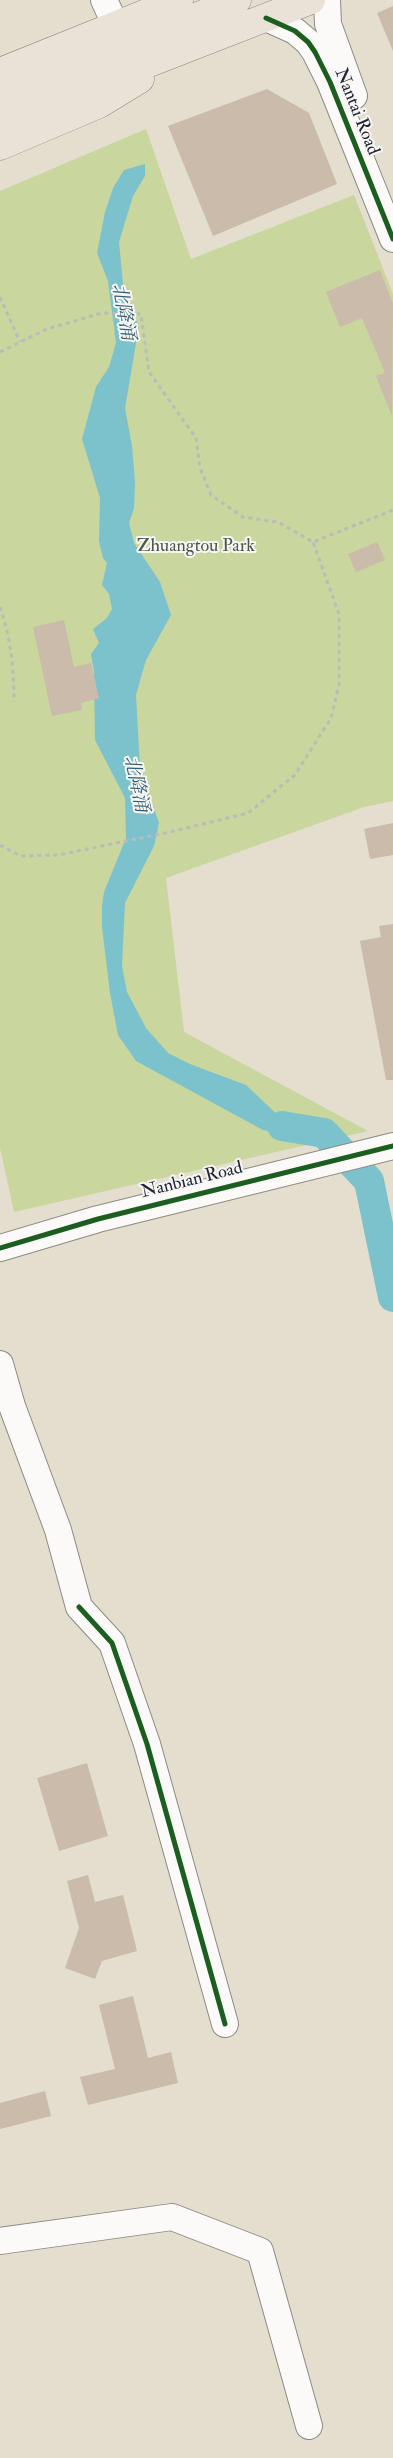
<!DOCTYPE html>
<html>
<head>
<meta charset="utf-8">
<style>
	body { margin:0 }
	canvas { display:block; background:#e4dece }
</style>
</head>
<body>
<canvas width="393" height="2458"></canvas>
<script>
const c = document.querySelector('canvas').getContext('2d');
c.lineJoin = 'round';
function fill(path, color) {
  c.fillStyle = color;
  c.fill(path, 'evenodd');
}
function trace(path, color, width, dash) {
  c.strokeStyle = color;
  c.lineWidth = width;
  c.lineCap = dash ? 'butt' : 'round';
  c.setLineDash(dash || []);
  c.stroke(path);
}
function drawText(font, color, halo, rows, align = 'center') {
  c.font = font + ' "IM FELL Double Pica","Noto Serif SC",serif';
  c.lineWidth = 4;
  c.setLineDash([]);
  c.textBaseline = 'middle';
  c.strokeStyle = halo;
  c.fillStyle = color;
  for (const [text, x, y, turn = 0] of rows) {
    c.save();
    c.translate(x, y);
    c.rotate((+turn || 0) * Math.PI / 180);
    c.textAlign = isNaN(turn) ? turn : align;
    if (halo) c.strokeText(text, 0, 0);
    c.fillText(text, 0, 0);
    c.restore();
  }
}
const green = new Path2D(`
	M 146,129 L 191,259 L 354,195 L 393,294 L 393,801 L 364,807 L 166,878 L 184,1032 L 368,1131 L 14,1212 L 0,1148 L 0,191 Z`);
const water = new Path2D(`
	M 145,164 L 145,176 L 133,196 L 119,242 L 123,284 L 129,307 L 139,326 L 125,408 L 132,446 L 135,482 L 134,508 L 129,523 L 134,543 L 160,582 L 171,615 L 146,660 L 136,695 L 140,768 L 159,823 L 154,846 L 125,903 L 122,966 L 127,992 L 146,1028 L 168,1053 L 190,1064 L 246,1085 L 285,1122 L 324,1133 L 318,1135 L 292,1136 L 263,1130 L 136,1061 L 118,1035 L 110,993 L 102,927 L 102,905 L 104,892 L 126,838 L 125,798 L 95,740 L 94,672 L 91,654 L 99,643 L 93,629 L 107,618 L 112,609 L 109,594 L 102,585 L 107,563 L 103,558 L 99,541 L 100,498 L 82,439 L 96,387 L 109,367 L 116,343 L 108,281 L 97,253 L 105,212 L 113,188 L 124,170 Z`);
const river = new Path2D(`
	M 282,1126 L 324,1133 L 369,1181 L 393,1297`);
const building = new Path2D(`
	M 393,6 L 393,51 L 377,13 Z
	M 267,89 L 309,113 L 337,184 L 213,236 L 168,126 Z
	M 380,270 L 393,304 L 392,416 L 376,376 L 385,373 L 362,318 L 340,327 L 326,292 Z
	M 377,542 L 385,560 L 356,572 L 348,554 Z
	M 64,620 L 74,667 L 91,663 L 99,698 L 81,703 L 82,710 L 52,716 L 33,627 Z
	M 393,823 L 393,855 L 370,859 L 364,829 Z
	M 393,924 L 393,1080 L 386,1080 L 360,941 L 381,937 L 379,926 Z
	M 87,1763 L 108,1836 L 59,1851 L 37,1778 Z
	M 88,1875 L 95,1902 L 123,1895 L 137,1951 L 102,1961 L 95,1979 L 65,1968 L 79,1928 L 67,1881 Z
	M 133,1996 L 148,2058 L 171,2052 L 178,2083 L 88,2105 L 80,2077 L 115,2069 L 99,2005 Z
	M 45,2091 L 51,2116 L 0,2129 L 0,2103 Z`);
const path = new Path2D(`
	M 0,297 L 20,342
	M 0,352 L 47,329 L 102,313 L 141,314 L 149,372 L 196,438 L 200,468 L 211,495 L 243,517 L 278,522 L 313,542 L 393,510
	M 0,607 C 11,638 14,670 14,702
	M 0,845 L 21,856 L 58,855 L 170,832 L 248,813 L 295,775 L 331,718 L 339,684 L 339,614 L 313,542`);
const minor = new Path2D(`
	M 104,0 L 116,26
	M 327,0 L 328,24 L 354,96
	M 266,18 L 295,31 L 308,42 L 315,52 L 330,82 L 393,239
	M 0,1248 L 98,1219 L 393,1146
	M 0,1364 L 12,1406 L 58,1530 L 79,1607 L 112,1643 L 147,1744 L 225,2024
	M 0,2241 L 172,2217 L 260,2251 L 309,2426`);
const major = new Path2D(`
	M 0,72 L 179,0
	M 0,99 L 237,0
	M 0,121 L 311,0
	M 0,146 L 99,104 L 140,79`);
const cycleway = new Path2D(`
	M 266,18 L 295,31 L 308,42 L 315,52 L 330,82 L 393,239
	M 0,1248 L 98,1219 L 393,1146
	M 79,1607 L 112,1643 L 147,1744 L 225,2024`);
const streetNames = [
	["Nantai Road",356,112,68],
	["Nanbian Road",192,1181,-14]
];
const parkNames = [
	["Zhuangtou Park",196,547]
];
const waterNames = [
	["北降涌",122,312,80],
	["北降涌",135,784,78]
];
fill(green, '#c9d69d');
fill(water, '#7bc2cd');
trace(river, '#7bc2cd', 30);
fill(building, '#cabbaa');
trace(minor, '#8d8a85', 28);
trace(major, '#8d8a85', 29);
trace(path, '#bcbaba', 3, [4, 4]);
trace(minor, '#fbfaf8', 26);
trace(major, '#eae2d6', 28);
trace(cycleway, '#1b5e20', 5);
drawText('18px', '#22223b', '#f6f6f2', streetNames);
drawText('18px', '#4e564c', '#f6f6f2', parkNames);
drawText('italic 19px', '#345d75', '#f6f6f2', waterNames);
</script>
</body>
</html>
